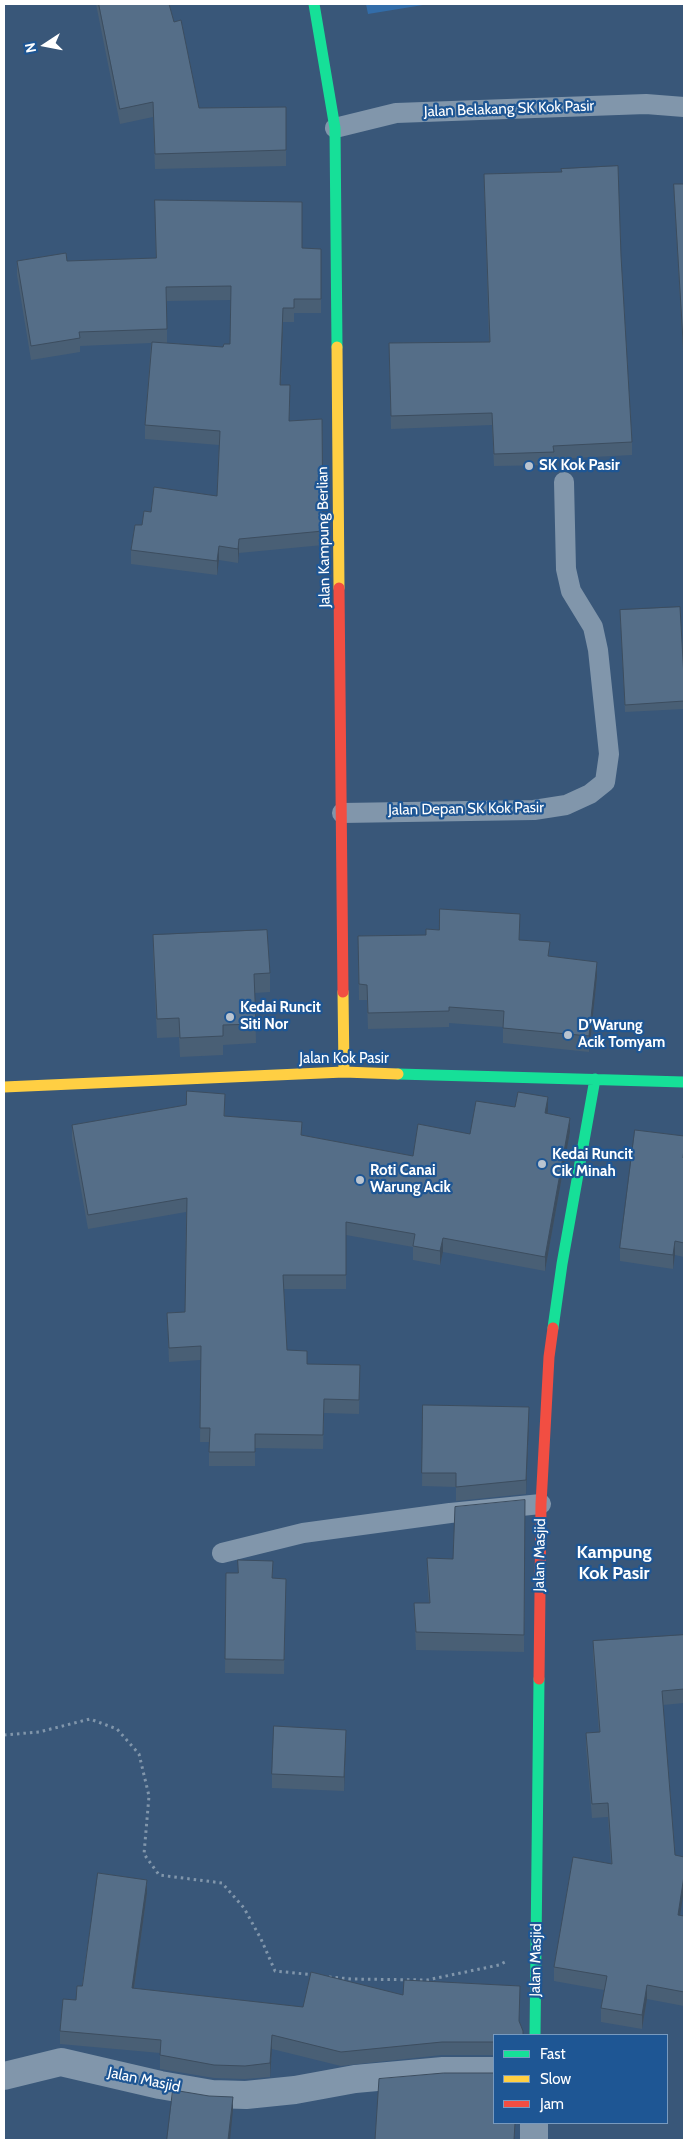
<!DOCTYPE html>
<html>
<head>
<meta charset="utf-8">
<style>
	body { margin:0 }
	#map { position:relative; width:688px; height:2144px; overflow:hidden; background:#395779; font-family:Cabin,sans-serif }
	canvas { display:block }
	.frame { position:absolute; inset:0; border:5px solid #fff; pointer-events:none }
	.legend { position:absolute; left:493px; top:2034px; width:175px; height:90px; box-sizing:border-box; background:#1e5694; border:1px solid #789abf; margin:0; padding:6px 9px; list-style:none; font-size:15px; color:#fff }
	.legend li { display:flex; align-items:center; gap:10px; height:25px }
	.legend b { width:25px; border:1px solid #789abf }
	.north { position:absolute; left:20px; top:20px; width:50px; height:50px; -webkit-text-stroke:4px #1e5694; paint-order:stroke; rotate:259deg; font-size:14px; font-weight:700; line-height:20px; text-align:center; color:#fff }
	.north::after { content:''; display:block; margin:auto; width:18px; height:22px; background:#fff; clip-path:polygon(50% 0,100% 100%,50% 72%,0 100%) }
</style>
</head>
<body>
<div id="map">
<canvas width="688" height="2144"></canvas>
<div class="frame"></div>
<ul class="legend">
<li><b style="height:6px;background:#16e098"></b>Fast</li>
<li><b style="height:6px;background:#ffcf43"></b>Slow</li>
<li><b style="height:6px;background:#f24e42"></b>Jam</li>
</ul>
<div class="north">N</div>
</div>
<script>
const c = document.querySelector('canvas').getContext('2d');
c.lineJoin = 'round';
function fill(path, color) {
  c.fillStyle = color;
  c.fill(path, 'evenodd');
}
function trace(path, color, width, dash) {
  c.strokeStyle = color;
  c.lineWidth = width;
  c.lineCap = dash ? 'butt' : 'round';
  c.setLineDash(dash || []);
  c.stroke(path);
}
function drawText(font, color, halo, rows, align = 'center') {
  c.font = font + ' Cabin,sans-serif';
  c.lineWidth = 4.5;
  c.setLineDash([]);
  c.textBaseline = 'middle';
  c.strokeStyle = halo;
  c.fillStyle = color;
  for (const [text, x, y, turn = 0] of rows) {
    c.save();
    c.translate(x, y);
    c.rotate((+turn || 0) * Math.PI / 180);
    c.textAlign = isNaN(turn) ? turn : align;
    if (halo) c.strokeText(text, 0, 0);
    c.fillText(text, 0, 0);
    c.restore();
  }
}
const green = new Path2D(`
	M 366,4 L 423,4 L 423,5 L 368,14 Z`);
const path = new Path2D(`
	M 4,1735 L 39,1732 L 90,1719 L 117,1729 L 139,1754 L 149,1796 L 144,1854 L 159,1875 L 222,1883 L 244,1908 L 261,1939 L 275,1971 L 315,1975
	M 329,1977 L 352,1979 L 427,1980 L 499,1965 L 505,1962`);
const lane = new Path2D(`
	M 335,128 L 396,113 L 646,104 L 684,107
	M 342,813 L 534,810 L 566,805 L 590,794 L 605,782 L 609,754 L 598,650 L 593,627 L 571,591 L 566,569 L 564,482
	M 222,1553 L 303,1533 L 450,1513 L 541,1504`);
const street = new Path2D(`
	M 4,2076 L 61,2062 L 160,2085 L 212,2094 L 246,2095 L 295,2090 L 355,2079 L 443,2071 L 494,2071
	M 534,2140 L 534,2123`);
const fast = new Path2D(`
	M 314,4 L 335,128 L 337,347
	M 398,1074 L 684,1082
	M 553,1328 L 562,1264 L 595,1079
	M 535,2035 L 539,1679`);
const slow = new Path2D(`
	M 337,347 L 339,588
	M 343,992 L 344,1072
	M 4,1087 L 344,1072 L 398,1074`);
const jam = new Path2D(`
	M 339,588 L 343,992
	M 539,1679 L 541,1504 L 549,1357 L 553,1328`);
const wall = new Path2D(`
	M 96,4 L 169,4 L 174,22 L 199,108 L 286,150 L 286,166 L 155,169 L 153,117 L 120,124 Z
	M 484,174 L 621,256 L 632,442 L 632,455 L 554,459 L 554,465 L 494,466 L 492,425 L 391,429 L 389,343 L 489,342 Z
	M 674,184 L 684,184 L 684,369 L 674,196 Z
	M 302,248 L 321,249 L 321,313 L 294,313 L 294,322 L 283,322 L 281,385 L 290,399 L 289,421 L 322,419 L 323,545 L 239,553 L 238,563 L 219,560 L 217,575 L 131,564 L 131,550 L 142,525 L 151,512 L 217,496 L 219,445 L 145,439 L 145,425 L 151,343 L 80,346 L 80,352 L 31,360 L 17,275 L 17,261 L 67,261 L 156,258 ZM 231,300 L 230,344 L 223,347 L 167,343 L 167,301 Z
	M 620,610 L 684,678 L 684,709 L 625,712 Z
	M 439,930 L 520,930 L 519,940 L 550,956 L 597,977 L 589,1052 L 503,1043 L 503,1027 L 449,1023 L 449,1027 L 368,1029 L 367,1000 L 359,1000 L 358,936 L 426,935 Z
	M 153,935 L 270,973 L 270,992 L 255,993 L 256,1043 L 223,1045 L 223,1055 L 180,1057 L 179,1037 L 157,1038 L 153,954 Z
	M 515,1107 L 548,1111 L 547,1114 L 570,1132 L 545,1271 L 443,1252 L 440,1265 L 413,1260 L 413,1247 L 346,1235 L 346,1289 L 284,1289 L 287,1350 L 307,1364 L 360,1365 L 359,1414 L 324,1413 L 323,1449 L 255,1448 L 255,1466 L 209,1466 L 209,1442 L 200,1442 L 201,1360 L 169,1362 L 167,1313 L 185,1312 L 186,1212 L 88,1229 L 72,1139 L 72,1125 L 225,1108 L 225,1116 L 302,1135 L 413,1156 L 470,1134 Z
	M 684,1136 L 684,1257 L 675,1255 L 673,1269 L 620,1261 L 620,1248 Z
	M 423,1405 L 529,1421 L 526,1494 L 456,1501 L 456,1487 L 422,1486 Z
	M 525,1500 L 524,1652 L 416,1650 L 414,1603 L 429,1603 L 427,1576 L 427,1558 L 453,1559 Z
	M 226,1573 L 273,1578 L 286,1579 L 284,1674 L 225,1673 Z
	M 684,1635 L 684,1703 L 663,1705 L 680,1915 L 684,1916 L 684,2006 L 647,1999 L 642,2029 L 601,2022 L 601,2008 L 604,1990 L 554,1981 L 554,1967 L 611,1864 L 608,1817 L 592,1818 L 589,1782 L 586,1747 L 586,1733 L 599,1732 L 593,1655 L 593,1641 Z
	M 346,1744 L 344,1791 L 272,1788 L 272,1774 Z
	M 147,1893 L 134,1989 L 303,2007 L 403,1995 L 520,2022 L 494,2035 L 494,2055 L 442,2055 L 341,2066 L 272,2049 L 270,2077 L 245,2079 L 214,2078 L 160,2069 L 160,2053 L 60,2044 L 60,2031 L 82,1986 Z`);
const shadedWall = new Path2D(`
	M 283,308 L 283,322 L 280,399 L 280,385 Z
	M 239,539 L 239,553 L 238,563 L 238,549 Z
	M 219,546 L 219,560 L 217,575 L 217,561 Z
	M 597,962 L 597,977 L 589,1052 L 589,1036 Z
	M 548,1097 L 548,1111 L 545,1127 L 545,1113 Z
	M 570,1118 L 570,1132 L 545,1271 L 545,1257 Z
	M 443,1238 L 443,1252 L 440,1265 L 440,1251 Z
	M 675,1241 L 675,1255 L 673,1269 L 673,1255 Z
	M 529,1407 L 529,1421 L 526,1494 L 526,1480 Z
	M 346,1730 L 346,1744 L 344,1791 L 344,1777 Z
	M 684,1876 L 684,1890 L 678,1929 L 678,1915 Z
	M 147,1880 L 147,1893 L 132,2002 L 132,1988 Z
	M 647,1985 L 647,1999 L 642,2029 L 642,2015 Z
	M 272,2035 L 272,2049 L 270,2077 L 270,2063 Z
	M 233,2097 L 233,2110 L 230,2140 L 228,2140 Z`);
const building = new Path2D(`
	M 99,4 L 169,4 L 174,22 L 181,20 L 199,108 L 286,107 L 286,150 L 155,154 L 153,102 L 120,109 Z
	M 618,166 L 621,256 L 632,442 L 553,446 L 554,452 L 494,454 L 492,413 L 391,416 L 389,343 L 490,342 L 484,174 L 562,172 L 561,169 Z
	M 674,184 L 684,184 L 684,357 Z
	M 155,200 L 302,202 L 302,248 L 321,249 L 321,299 L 294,299 L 294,308 L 283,308 L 280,385 L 290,385 L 289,421 L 322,419 L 323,531 L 239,539 L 238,549 L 219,546 L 217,561 L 131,550 L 135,525 L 142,525 L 144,511 L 151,512 L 154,487 L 217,496 L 220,431 L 145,425 L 152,342 L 223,347 L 224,344 L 230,344 L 231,286 L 166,287 L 167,329 L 79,332 L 80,338 L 31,346 L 17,261 L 66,253 L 67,261 L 156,258 Z
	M 680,607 L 684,678 L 684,701 L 625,705 L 620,610 Z
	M 440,909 L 520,914 L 519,940 L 550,942 L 548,956 L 597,962 L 589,1036 L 503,1028 L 504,1011 L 449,1007 L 449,1011 L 368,1013 L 367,985 L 359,984 L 358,936 L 426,935 L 426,929 L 439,930 Z
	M 267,930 L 270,973 L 254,974 L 256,1024 L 223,1025 L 223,1036 L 180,1038 L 179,1018 L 157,1019 L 153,935 Z
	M 187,1091 L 225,1094 L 224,1116 L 302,1122 L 301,1135 L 413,1156 L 418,1124 L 470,1134 L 476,1101 L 515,1107 L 518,1092 L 548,1097 L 545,1113 L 570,1118 L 545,1257 L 443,1238 L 440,1251 L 413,1246 L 415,1234 L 346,1222 L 346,1275 L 283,1275 L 287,1350 L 307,1351 L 307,1364 L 360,1365 L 359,1400 L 324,1399 L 323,1435 L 255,1434 L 255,1452 L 209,1452 L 210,1428 L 200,1428 L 201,1346 L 169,1348 L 167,1313 L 185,1312 L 187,1198 L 88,1215 L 72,1125 L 186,1105 Z
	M 635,1130 L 684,1136 L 684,1148 L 683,1158 L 684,1158 L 684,1243 L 675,1241 L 673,1255 L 620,1248 Z
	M 423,1405 L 529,1407 L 526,1480 L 456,1487 L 456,1473 L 422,1473 Z
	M 525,1500 L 524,1635 L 416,1632 L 414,1603 L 430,1603 L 427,1558 L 453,1559 L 455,1507 Z
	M 238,1560 L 273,1561 L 272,1578 L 286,1579 L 284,1660 L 225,1659 L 226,1573 L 238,1573 Z
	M 684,1635 L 684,1689 L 662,1691 L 675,1855 L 684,1857 L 684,1876 L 678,1915 L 684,1916 L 684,1992 L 647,1985 L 642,2015 L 601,2008 L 607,1976 L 554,1967 L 573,1857 L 612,1864 L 608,1803 L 592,1804 L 589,1768 L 586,1733 L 600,1732 L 593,1641 Z
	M 274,1726 L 346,1730 L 344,1777 L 272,1774 Z
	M 98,1873 L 147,1880 L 132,1988 L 303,2007 L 311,1972 L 403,1995 L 404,1980 L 520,1986 L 519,2021 L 523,2031 L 523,2035 L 494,2035 L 494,2042 L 442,2042 L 341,2052 L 272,2035 L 270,2063 L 245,2066 L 214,2065 L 160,2055 L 161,2040 L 60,2031 L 63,1999 L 76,2000 L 77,1986 L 82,1986 Z
	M 444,2073 L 494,2073 L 494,2123 L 515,2123 L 514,2140 L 375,2140 L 379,2079 Z
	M 173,2090 L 209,2096 L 233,2097 L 228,2140 L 167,2140 Z`);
const markers = [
	[529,466,5,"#bac4d0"],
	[230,1017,5,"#bac4d0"],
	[568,1035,5,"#bac4d0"],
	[542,1164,5,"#bac4d0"],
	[360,1180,5,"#bac4d0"]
];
const streetNames = [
	["Jalan Belakang SK Kok Pasir",509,109,-2],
	["Jalan Kampung Berlian",324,537,-91],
	["Jalan Depan SK Kok Pasir",466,809,-1],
	["Jalan Kok Pasir",344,1059],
	["Jalan Masjid",540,1555,-89],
	["Jalan Masjid",536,1960,-89],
	["Jalan Masjid",144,2080,12]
];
const poiNames = [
	["SK Kok Pasir",539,466],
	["Kedai Runcit",240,1008],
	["Siti Nor",240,1025],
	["D’Warung",578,1026],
	["Acik Tomyam",578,1043],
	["Kedai Runcit",552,1155],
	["Cik Minah",552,1172],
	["Roti Canai",370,1171],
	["Warung Acik",370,1188]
];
const quarterNames = [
	["Kampung",614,1553],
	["Kok Pasir",614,1574]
];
fill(green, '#336da9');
trace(path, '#8196ab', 3, [2.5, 4]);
trace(lane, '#8196ab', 20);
trace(street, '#8196ab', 28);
trace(fast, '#16e098', 11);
trace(slow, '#ffcf43', 11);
trace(jam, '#f24e42', 11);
fill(wall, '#495f75');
fill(shadedWall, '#3c4d5f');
fill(building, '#556e88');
trace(building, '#3c4d5f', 1);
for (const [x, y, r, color] of markers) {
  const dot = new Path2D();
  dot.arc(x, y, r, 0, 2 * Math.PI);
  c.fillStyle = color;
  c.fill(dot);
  trace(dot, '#1e5694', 2);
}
drawText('15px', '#fff', '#1e5694', streetNames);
drawText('bold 15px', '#fff', '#1e5694', poiNames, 'left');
drawText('bold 18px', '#fff', '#1e5694', quarterNames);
</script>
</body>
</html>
